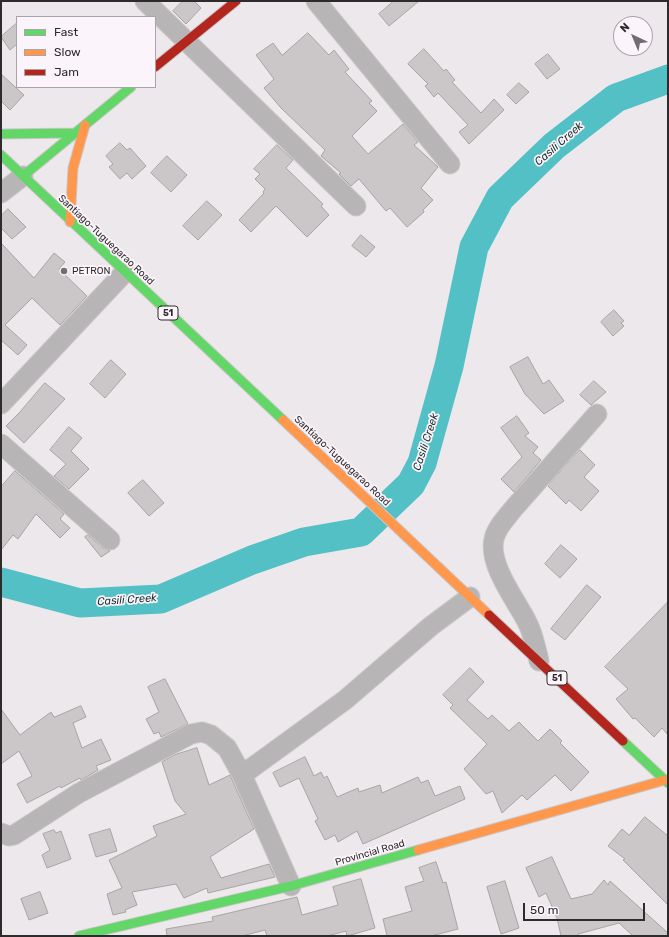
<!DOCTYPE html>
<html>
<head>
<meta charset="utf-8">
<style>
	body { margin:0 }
	#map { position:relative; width:669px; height:937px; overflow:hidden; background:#ede8ec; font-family:Rubik,sans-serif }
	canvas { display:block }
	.frame { position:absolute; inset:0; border:2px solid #2e2b2d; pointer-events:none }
	.legend { position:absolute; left:16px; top:16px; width:140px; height:72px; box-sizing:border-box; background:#fbf4fa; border:1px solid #a9a4a8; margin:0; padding:5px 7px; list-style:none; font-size:12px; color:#2e2b2d }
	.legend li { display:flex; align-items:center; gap:8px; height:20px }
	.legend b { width:20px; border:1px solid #a9a4a8 }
	.north { position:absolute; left:613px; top:16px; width:40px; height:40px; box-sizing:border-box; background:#fbf4fa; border:1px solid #a9a4a8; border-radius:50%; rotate:316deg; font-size:11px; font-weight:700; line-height:16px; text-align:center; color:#2e2b2d }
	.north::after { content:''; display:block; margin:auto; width:14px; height:18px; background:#716d70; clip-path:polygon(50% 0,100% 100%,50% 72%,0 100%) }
	.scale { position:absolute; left:523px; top:903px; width:122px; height:18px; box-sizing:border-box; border:2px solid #2e2b2d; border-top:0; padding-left:5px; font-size:12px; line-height:14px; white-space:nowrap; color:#2e2b2d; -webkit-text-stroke:3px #fbf4fa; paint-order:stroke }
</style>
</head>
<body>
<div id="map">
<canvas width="669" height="937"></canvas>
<div class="frame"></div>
<ul class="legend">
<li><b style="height:5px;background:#63d668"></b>Fast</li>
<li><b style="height:5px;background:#ff974d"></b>Slow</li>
<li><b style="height:5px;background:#b3261e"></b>Jam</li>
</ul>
<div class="north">N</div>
<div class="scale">50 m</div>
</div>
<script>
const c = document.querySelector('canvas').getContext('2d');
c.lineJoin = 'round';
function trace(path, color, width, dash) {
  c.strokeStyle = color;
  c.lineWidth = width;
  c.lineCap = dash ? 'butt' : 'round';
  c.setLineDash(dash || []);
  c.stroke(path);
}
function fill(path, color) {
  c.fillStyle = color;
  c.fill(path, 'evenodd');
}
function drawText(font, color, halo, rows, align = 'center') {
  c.font = font + ' Rubik,sans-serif';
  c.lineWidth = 3.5;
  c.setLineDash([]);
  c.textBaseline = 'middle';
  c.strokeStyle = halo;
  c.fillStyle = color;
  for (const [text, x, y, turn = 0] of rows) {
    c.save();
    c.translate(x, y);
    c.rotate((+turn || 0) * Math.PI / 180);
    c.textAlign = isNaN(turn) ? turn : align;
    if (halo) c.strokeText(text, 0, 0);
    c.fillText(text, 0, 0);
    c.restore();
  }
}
const river = new Path2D(`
	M 1,582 L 80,603 L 161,599 L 252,560 L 304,542 L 361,532 L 411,484 L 422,463 L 449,366 L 474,247 L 500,198 L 554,146 L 616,98 L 668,79`);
const building = new Path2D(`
	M 183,1 L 194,1 L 201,8 L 186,24 L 173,11 Z
	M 394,1 L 419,1 L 389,26 L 379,14 Z
	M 17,23 L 17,44 L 10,50 L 1,37 Z
	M 308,33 L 329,55 L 334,50 L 349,69 L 345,72 L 372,101 L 369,103 L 377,111 L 352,136 L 368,154 L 403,124 L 418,142 L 414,145 L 438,167 L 421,188 L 433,200 L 423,210 L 424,212 L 407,227 L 390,208 L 386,211 L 359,179 L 351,186 L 339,174 L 341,173 L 321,156 L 325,150 L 281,108 L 264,88 L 274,79 L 256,55 L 273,43 L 282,55 Z
	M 424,49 L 444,71 L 446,69 L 455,80 L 452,82 L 481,113 L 494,99 L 504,110 L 469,144 L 459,132 L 468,125 L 438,93 L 434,97 L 425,86 L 428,84 L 408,64 Z
	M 548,54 L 560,69 L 547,79 L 535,64 Z
	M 1,74 L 24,95 L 10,110 L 1,101 Z
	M 519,83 L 529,92 L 516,104 L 507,95 Z
	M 120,143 L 127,150 L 130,148 L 146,166 L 132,179 L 127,173 L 120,179 L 109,167 L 113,164 L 106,156 Z
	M 277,145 L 293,160 L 286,168 L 323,204 L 321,206 L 329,215 L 307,237 L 276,206 L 251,232 L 239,220 L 264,193 L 263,192 L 265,189 L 255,179 L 260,174 L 254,169 Z
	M 167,156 L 187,175 L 171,192 L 151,173 Z
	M 207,201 L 222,215 L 198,240 L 183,226 Z
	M 8,209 L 26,227 L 12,239 L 1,228 L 1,216 Z
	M 361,235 L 375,247 L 366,257 L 352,246 Z
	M 1,243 L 34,278 L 54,253 L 65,262 L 59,269 L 87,296 L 60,325 L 32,298 L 5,325 L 27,345 L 18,355 L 1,340 Z
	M 614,310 L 624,321 L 621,323 L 624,326 L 613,336 L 601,322 Z
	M 528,357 L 543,384 L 549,380 L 564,401 L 544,414 L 525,394 L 510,367 Z
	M 111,360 L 126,374 L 105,398 L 90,384 Z
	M 594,381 L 606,392 L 591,405 L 580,395 Z
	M 45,383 L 65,399 L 24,443 L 6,426 L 19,413 Z
	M 517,416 L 529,433 L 525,436 L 538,447 L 533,453 L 541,460 L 514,492 L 501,479 L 522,457 L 501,428 Z
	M 69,427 L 82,438 L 71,451 L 89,469 L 69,489 L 54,476 L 66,464 L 50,450 Z
	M 580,450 L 595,465 L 584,477 L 599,491 L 581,511 L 569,500 L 566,504 L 548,486 Z
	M 15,471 L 64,514 L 60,519 L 70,528 L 60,538 L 36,514 L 18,539 L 13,535 L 1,550 L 1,487 Z
	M 143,480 L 164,503 L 149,516 L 128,493 Z
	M 88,535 L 103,548 L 110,551 L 101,557 L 85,537 Z
	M 561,545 L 577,559 L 560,578 L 545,564 Z
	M 587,585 L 601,597 L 565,640 L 551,629 Z
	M 668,602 L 668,735 L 662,728 L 654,737 L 635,718 L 633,719 L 616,699 L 628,689 L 605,667 Z
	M 470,668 L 484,682 L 467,700 L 488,719 L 492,715 L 509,731 L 519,722 L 538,741 L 550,729 L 562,741 L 560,743 L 589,772 L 571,791 L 555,775 L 527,800 L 522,795 L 502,813 L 493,791 L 486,794 L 464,769 L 487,744 L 450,708 L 453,705 L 443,695 Z
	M 165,679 L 188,724 L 161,737 L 159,732 L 154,734 L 146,719 L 159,712 L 148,687 Z
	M 81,706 L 86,717 L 73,723 L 82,748 L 101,739 L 111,760 L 96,766 L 98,770 L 81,780 L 80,778 L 61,788 L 60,786 L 27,803 L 17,784 L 32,776 L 19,751 L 1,764 L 1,709 L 20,735 L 51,712 L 54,717 Z
	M 197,748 L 209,785 L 230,775 L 254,829 L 210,857 L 221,878 L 269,864 L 275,877 L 208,893 L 207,888 L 184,898 L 176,884 L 132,892 L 137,905 L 125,910 L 126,912 L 113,915 L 107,894 L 122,888 L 109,860 L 157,836 L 153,826 L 186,814 L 175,801 L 162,762 L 174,755 Z
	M 305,757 L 314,776 L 321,772 L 324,778 L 327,776 L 337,797 L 358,788 L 359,792 L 380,785 L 382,793 L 418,777 L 421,783 L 428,780 L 435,796 L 460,786 L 465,799 L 363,844 L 357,831 L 338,842 L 335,835 L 325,840 L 315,821 L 318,819 L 299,778 L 280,787 L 273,773 Z
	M 645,817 L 668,836 L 668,905 L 623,860 L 625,859 L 608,846 L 622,829 L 629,835 Z
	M 110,829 L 117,851 L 96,857 L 89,835 Z
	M 54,830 L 56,833 L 61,831 L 71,859 L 47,868 L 42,855 L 50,850 L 43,834 Z
	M 552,857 L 571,899 L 592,894 L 604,880 L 608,885 L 610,881 L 668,933 L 668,936 L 633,936 L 619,923 L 578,934 L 578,936 L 561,936 L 557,918 L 546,893 L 539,897 L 526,868 Z
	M 436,862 L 443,883 L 446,882 L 458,929 L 431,936 L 387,936 L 383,919 L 412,911 L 405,887 L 424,881 L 419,868 Z
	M 361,879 L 375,928 L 347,936 L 346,931 L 327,936 L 267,936 L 265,930 L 242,936 L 167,936 L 166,929 L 213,921 L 212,917 L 297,897 L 302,915 L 338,905 L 333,887 Z
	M 505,881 L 519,928 L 501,934 L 487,887 Z
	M 40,892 L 48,913 L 29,920 L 21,899 Z`);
const street = new Path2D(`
	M 145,1 L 356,206
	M 316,1 L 450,164
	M 1,193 L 23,176
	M 1,404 L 125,272
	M 1,444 L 110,540
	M 539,661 C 536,648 533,632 526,620 C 515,599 488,564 494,539 C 496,528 507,517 514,508 L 597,414
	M 242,775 L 345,700 L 431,626 L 470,597
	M 1,833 L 9,836 L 14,835 L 79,793 L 191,734 L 202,732 L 211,735 L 227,748 L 242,775 L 291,886`);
const fast = new Path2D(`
	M 1,134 L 74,133
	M 1,155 L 283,420
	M 23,176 L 131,87
	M 623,741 L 668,783
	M 79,936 L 291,886 L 418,850`);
const slow = new Path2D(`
	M 70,222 L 73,168 L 85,125
	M 283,420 L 489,615
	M 418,850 L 665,780`);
const jam = new Path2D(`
	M 155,67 L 236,1
	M 489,615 L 623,741`);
const markers = [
	[64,271,4,"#716d70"]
];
const shields = [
	[168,313,20],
	[557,678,20]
];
const shieldNames = [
	["51",168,313],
	["51",557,678]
];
const streetNames = [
	["Santiago-Tuguegarao Road",106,240,43],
	["Santiago-Tuguegarao Road",342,461,43],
	["Provincial Road",370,853,-16]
];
const poiNames = [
	["PETRON",72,271]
];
const waterNames = [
	["Casili Creek",559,144,-41],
	["Casili Creek",426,442,-72],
	["Casili Creek",127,600,-4]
];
trace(river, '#52c0c5', 29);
fill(building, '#cbc7c8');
trace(building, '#a8a4a6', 1);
trace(street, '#cac7c9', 21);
trace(fast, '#cac7c9', 11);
trace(slow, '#cac7c9', 11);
trace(jam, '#cac7c9', 11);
trace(street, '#b7b5b5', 19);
trace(fast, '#63d668', 9);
trace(slow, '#ff974d', 9);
trace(jam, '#b3261e', 9);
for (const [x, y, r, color] of markers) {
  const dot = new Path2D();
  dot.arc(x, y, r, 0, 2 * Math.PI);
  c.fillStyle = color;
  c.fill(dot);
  trace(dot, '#fbf4fa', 1.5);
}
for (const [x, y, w] of shields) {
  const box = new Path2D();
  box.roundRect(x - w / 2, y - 7, w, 14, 3);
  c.fillStyle = '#fbf4fa';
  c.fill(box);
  trace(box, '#2e2b2d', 1);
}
drawText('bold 9px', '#2e2b2d', null, shieldNames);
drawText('10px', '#2e2b2d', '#fbf4fa', streetNames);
drawText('10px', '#2e2b2d', '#fbf4fa', poiNames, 'left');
drawText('italic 11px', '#193031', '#fbf4fa', waterNames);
</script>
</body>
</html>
